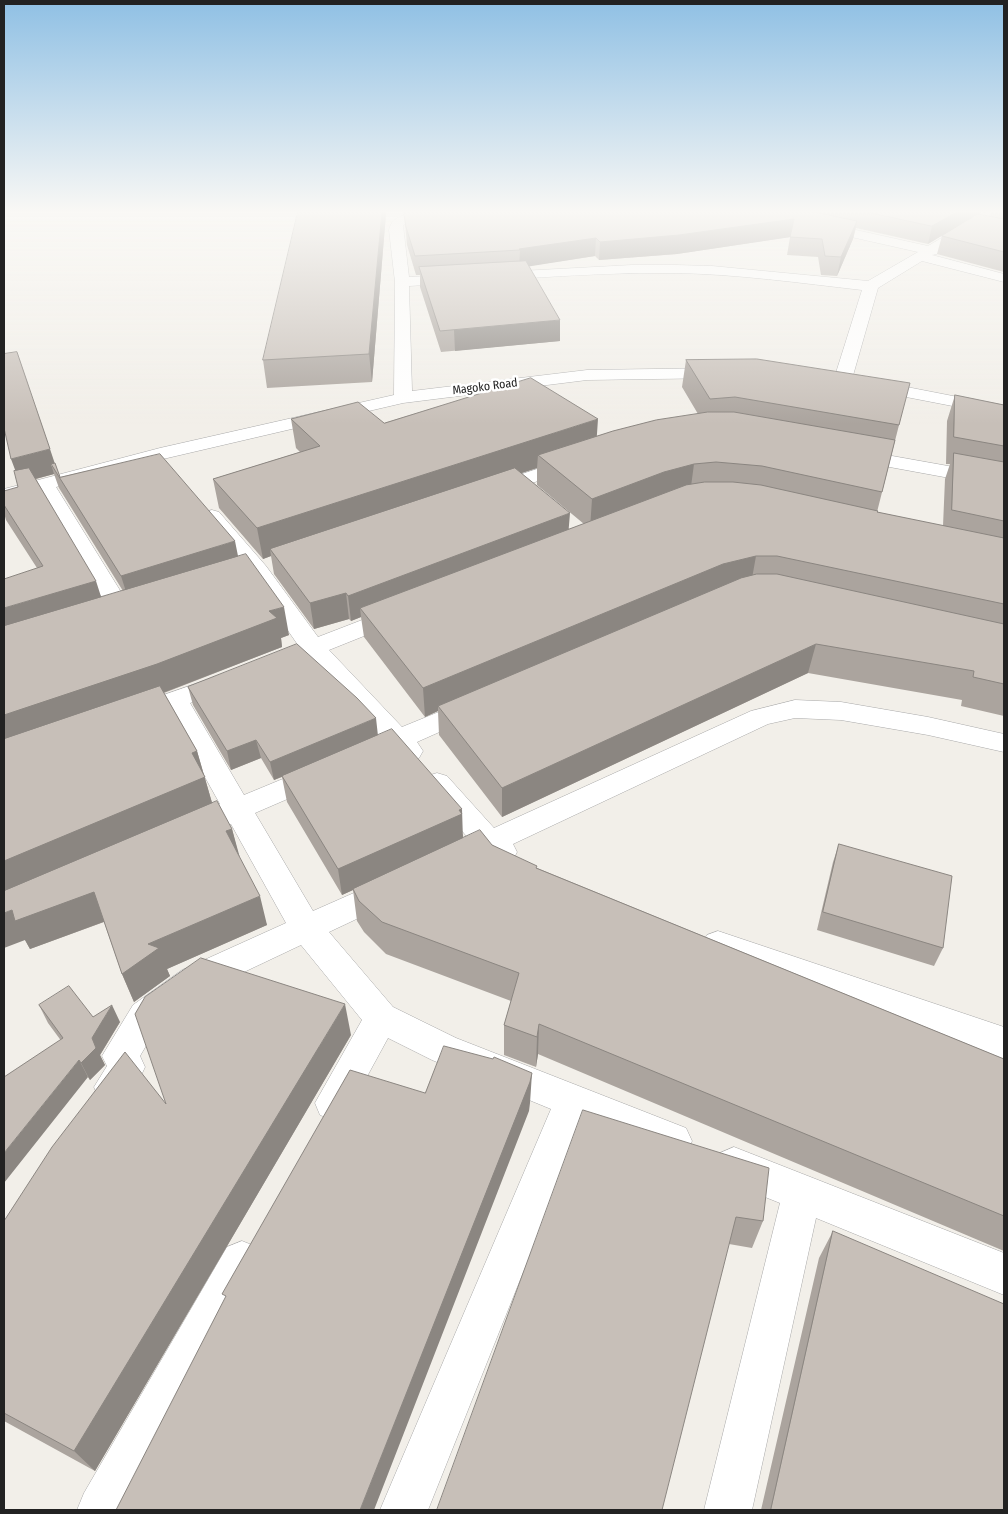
<!DOCTYPE html>
<html>
<head>
<meta charset="utf-8">
<style>
	body { margin:0 }
	#map { position:relative; width:1008px; height:1514px; overflow:hidden; background:#f2efe9; font-family:"Fira Sans Condensed",sans-serif }
	canvas { display:block }
	.frame { position:absolute; inset:0; border:5px solid #222; pointer-events:none }
</style>
</head>
<body>
<div id="map">
<canvas width="1008" height="1514"></canvas>
<div class="frame"></div>
</div>
<script>
const c = document.querySelector('canvas').getContext('2d');
c.lineJoin = 'round';
function trace(path, color, width, dash) {
  c.strokeStyle = color;
  c.lineWidth = width;
  c.lineCap = dash ? 'butt' : 'round';
  c.setLineDash(dash || []);
  c.stroke(path);
}
function fill(path, color) {
  c.fillStyle = color;
  c.fill(path, 'evenodd');
}
function drawText(font, color, halo, rows, align = 'center') {
  c.font = font + ' "Fira Sans Condensed",sans-serif';
  c.lineWidth = 5;
  c.setLineDash([]);
  c.textBaseline = 'middle';
  c.strokeStyle = halo;
  c.fillStyle = color;
  for (const [text, x, y, turn = 0] of rows) {
    c.save();
    c.translate(x, y);
    c.rotate((+turn || 0) * Math.PI / 180);
    c.textAlign = isNaN(turn) ? turn : align;
    if (halo) c.strokeText(text, 0, 0);
    c.fillText(text, 0, 0);
    c.restore();
  }
}
const minor = new Path2D(`
	M 429,212 L 493,212 L 487,216 L 413,221 L 403,225 L 409,277 L 632,265 L 675,265 L 712,266 L 868,281 L 918,252 L 758,216 L 752,212 L 775,212 L 928,246 L 985,212 L 1000,212 L 937,254 L 932,255 L 1004,274 L 1004,282 L 922,261 L 878,288 L 852,379 L 849,383 L 843,384 L 837,383 L 834,379 L 862,290 C 800,283 737,274 674,273 C 586,272 497,281 409,286 L 412,391 L 587,370 L 722,368 L 728,369 L 731,373 L 728,377 L 722,378 L 587,380 L 403,403 L 163,459 L 56,487 L 134,613 L 130,618 L 122,620 L 114,618 L 39,492 L 4,501 L 4,489 L 160,448 L 394,395 L 395,282 L 389,230 C 392,213 414,213 429,212 Z
	M 871,380 L 1004,406 L 1004,416 L 865,389 L 862,385 L 865,381 Z
	M 853,449 L 1004,476 L 1004,488 L 846,459 L 843,455 L 846,451 Z
	M 573,457 L 580,459 L 583,463 L 580,467 L 493,496 L 486,494 L 483,490 L 486,486 Z
	M 212,510 L 219,512 L 266,566 L 318,637 L 388,610 L 396,608 L 404,610 L 408,615 L 404,620 L 329,650 L 402,727 L 473,698 L 482,701 L 486,707 L 482,713 L 417,742 L 423,751 L 419,758 C 408,761 402,760 394,752 L 365,763 L 355,761 L 351,754 L 355,747 L 380,737 L 309,658 L 297,662 L 288,659 L 285,654 L 288,649 L 298,645 L 250,576 L 201,516 L 205,512 Z
	M 224,674 L 233,676 L 237,682 L 233,688 L 190,703 L 244,795 L 319,764 L 329,767 L 333,774 L 329,781 L 255,813 L 313,911 L 390,877 L 401,880 L 406,889 L 401,898 L 329,932 L 393,1007 L 456,1038 L 686,1128 L 692,1141 L 686,1154 L 673,1159 L 583,1122 L 428,1510 L 380,1510 L 551,1109 L 432,1060 L 388,1038 L 346,1115 L 333,1120 L 320,1115 L 315,1103 L 362,1020 L 301,945 L 206,990 L 157,1027 L 140,1056 L 145,1067 C 137,1085 130,1097 112,1104 L 99,1099 L 94,1087 L 107,1066 L 102,1056 L 133,1005 L 182,970 L 286,923 L 231,824 L 191,840 L 181,837 L 176,829 L 181,821 L 220,804 L 168,711 L 135,723 L 126,720 L 122,714 L 126,708 Z
	M 795,700 L 841,702 L 928,717 L 1004,734 L 1004,752 L 928,735 L 841,720 L 795,718 L 768,724 L 513,844 L 517,852 L 513,860 L 502,863 L 487,857 L 456,870 L 445,866 L 441,858 L 445,850 L 469,839 L 427,790 L 423,783 L 427,776 L 437,773 L 447,776 L 494,828 L 751,711 Z
	M 718,931 L 1004,1027 L 1004,1059 L 707,953 L 702,944 L 707,935 Z
	M 734,1147 L 1004,1253 L 1004,1295 L 816,1218 L 752,1510 L 704,1510 L 780,1203 L 720,1179 L 715,1166 L 720,1153 Z
	M 242,1241 L 257,1247 L 263,1262 L 257,1277 L 127,1510 L 77,1510 L 84,1493 L 227,1247 Z`);
const wall = new Path2D(`
	M 382,212 L 385,212 L 386,214 L 372,382 L 267,388 L 263,360 Z
	M 404,212 L 981,212 L 928,244 L 856,228 L 853,239 L 837,276 L 821,275 L 818,257 L 787,255 L 790,237 L 677,254 L 599,260 L 595,256 L 529,266 L 560,341 L 441,352 L 420,287 L 420,275 L 416,275 L 407,245 Z
	M 991,212 L 1004,212 L 1004,272 L 937,254 L 942,236 L 989,216 Z
	M 686,360 L 899,425 L 877,512 L 943,526 L 945,479 L 950,464 L 946,464 L 947,421 L 955,395 L 1004,405 L 1004,716 L 961,706 L 962,700 L 808,673 L 502,817 L 439,735 L 438,711 L 425,717 L 364,637 L 361,617 L 351,621 L 349,619 L 314,629 L 274,574 L 271,556 L 263,559 L 219,508 L 213,479 L 300,452 L 296,448 L 291,419 L 384,423 L 597,436 L 698,414 L 682,387 ZM 537,468 L 537,485 L 584,524 L 569,529 L 521,473 Z
	M 55,464 L 60,477 L 238,556 L 289,635 L 281,638 L 282,647 L 164,693 L 197,751 L 212,803 L 232,829 L 239,857 L 267,925 L 167,969 L 170,976 L 134,1002 L 122,974 L 104,922 L 30,949 L 25,940 L 37,568 L 6,520 L 4,513 L 4,505 L 18,487 ZM 54,474 L 59,488 L 123,591 L 101,597 L 36,479 Z
	M 188,687 L 378,735 L 463,835 L 463,838 L 492,845 L 537,868 L 1004,1059 L 1004,1251 L 538,1054 L 536,1067 L 504,1055 L 504,1025 L 511,1001 L 386,954 L 364,932 L 357,921 L 353,890 L 342,895 L 287,802 L 282,777 L 274,780 L 261,758 L 231,770 L 193,705 Z
	M 839,844 L 943,948 L 934,966 L 817,930 L 833,862 Z
	M 39,1005 L 93,1017 L 120,1022 L 100,1055 L 105,1065 L 90,1080 L 48,1023 Z
	M 351,1035 L 95,1471 L 4,1421 L 4,1221 L 166,1104 Z
	M 583,1110 L 763,1221 L 752,1248 L 729,1244 Z
	M 833,1231 L 1004,1510 L 761,1510 L 819,1258 Z`);
const shadedWall = new Path2D(`
	M 382,212 L 385,212 L 386,214 L 372,382 L 369,354 Z
	M 957,212 L 981,212 L 928,244 L 932,226 Z
	M 794,219 L 791,237 L 677,254 L 599,260 L 600,242 Z
	M 857,221 L 853,239 L 837,276 L 841,257 Z
	M 596,238 L 595,256 L 519,268 L 520,250 L 519,249 Z
	M 560,320 L 560,341 L 455,351 L 454,330 Z
	M 598,419 L 596,448 L 538,455 L 537,468 L 274,555 L 270,549 L 271,556 L 263,559 L 257,528 Z
	M 50,449 L 58,473 L 51,464 L 54,474 L 20,483 L 11,459 Z
	M 694,464 L 690,494 L 590,529 L 592,499 L 664,472 Z
	M 570,513 L 568,537 L 360,608 L 361,617 L 351,621 L 348,596 Z
	M 235,541 L 240,566 L 129,601 L 121,576 Z
	M 756,556 L 751,584 L 438,706 L 438,711 L 425,717 L 423,688 L 723,564 Z
	M 96,581 L 105,609 L 4,639 L 4,608 Z
	M 346,593 L 349,619 L 314,629 L 310,603 Z
	M 284,607 L 289,635 L 281,638 L 282,647 L 165,692 L 4,748 L 4,715 L 269,611 Z
	M 816,644 L 808,673 L 502,817 L 502,788 Z
	M 376,718 L 378,736 L 274,780 L 270,762 Z
	M 256,740 L 261,758 L 231,770 L 227,751 Z
	M 197,751 L 213,806 L 4,896 L 4,861 L 192,753 Z
	M 462,809 L 463,840 L 342,895 L 338,869 Z
	M 232,829 L 240,858 L 226,831 Z
	M 94,892 L 106,921 L 30,949 L 25,940 L 4,948 L 4,913 L 12,910 Z
	M 260,896 L 267,925 L 167,969 L 170,976 L 134,1002 L 122,974 L 148,944 Z
	M 345,1004 L 351,1035 L 95,1471 L 74,1451 Z
	M 112,1005 L 120,1022 L 100,1055 L 105,1065 L 90,1080 L 81,1063 L 92,1038 Z
	M 539,1024 L 538,1054 L 536,1067 L 537,1037 Z
	M 79,1060 L 88,1077 L 4,1183 L 4,1153 Z
	M 532,1073 L 530,1103 L 529,1111 L 374,1510 L 360,1510 Z`);
const building = new Path2D(`
	M 298,212 L 382,212 L 369,354 L 263,360 Z
	M 404,212 L 814,212 L 857,221 L 841,257 L 825,256 L 822,239 L 790,237 L 794,219 L 679,235 L 600,242 L 596,238 L 519,249 L 520,250 L 415,256 L 406,227 Z
	M 867,212 L 957,212 L 932,226 Z
	M 978,214 L 1004,219 L 1004,252 L 942,236 Z
	M 526,261 L 560,320 L 440,331 L 419,267 Z
	M 17,352 L 50,449 L 11,459 L 4,428 L 4,354 Z
	M 757,359 L 910,383 L 899,425 L 735,397 L 710,399 L 686,360 Z
	M 531,378 L 598,419 L 257,528 L 213,479 L 320,446 L 291,419 L 358,402 L 384,423 Z
	M 955,395 L 1004,405 L 1004,446 L 954,437 Z
	M 708,412 L 734,412 L 895,440 L 882,492 L 762,466 L 716,462 L 694,464 L 664,472 L 592,499 L 538,455 L 613,431 L 656,420 Z
	M 954,453 L 1004,462 L 1004,521 L 952,510 Z
	M 160,454 L 235,541 L 121,576 L 51,464 L 55,463 L 60,477 Z
	M 29,468 L 96,581 L 4,608 L 4,579 L 43,566 L 4,505 L 4,491 L 18,487 L 14,471 Z
	M 515,468 L 570,513 L 348,596 L 346,593 L 310,603 L 270,549 Z
	M 705,482 L 733,482 L 761,485 L 878,511 L 877,512 L 1004,538 L 1004,604 L 777,556 L 756,556 L 723,564 L 423,688 L 360,608 L 686,485 Z
	M 246,554 L 284,607 L 269,611 L 277,618 L 157,664 L 4,715 L 4,626 Z
	M 757,574 L 777,574 L 1004,624 L 1004,684 L 973,677 L 974,671 L 816,644 L 502,788 L 438,706 L 741,578 Z
	M 297,644 L 357,698 L 376,718 L 270,762 L 256,740 L 227,751 L 188,687 Z
	M 160,686 L 197,751 L 192,753 L 205,777 L 4,861 L 4,739 Z
	M 392,729 L 462,809 L 459,810 L 462,814 L 338,869 L 282,776 Z
	M 217,801 L 232,829 L 226,831 L 260,896 L 148,944 L 159,948 L 122,974 L 94,892 L 15,921 L 12,910 L 4,913 L 4,891 Z
	M 480,830 L 492,845 L 537,866 L 536,868 L 1004,1059 L 1004,1216 L 539,1024 L 537,1037 L 504,1025 L 519,973 L 382,922 L 359,901 L 353,889 Z
	M 839,844 L 952,876 L 943,948 L 823,912 Z
	M 201,958 L 345,1004 L 74,1451 L 4,1413 L 4,1221 L 52,1147 L 125,1052 L 166,1104 L 135,1014 L 145,997 Z
	M 69,986 L 93,1017 L 112,1005 L 92,1038 L 96,1048 L 81,1063 L 79,1060 L 4,1153 L 4,1077 L 63,1038 L 39,1005 Z
	M 444,1046 L 493,1059 L 494,1057 L 532,1073 L 530,1082 L 360,1510 L 116,1510 L 226,1296 L 222,1294 L 350,1070 L 425,1093 Z
	M 583,1110 L 769,1168 L 763,1221 L 736,1217 L 662,1510 L 437,1510 Z
	M 833,1231 L 1004,1304 L 1004,1510 L 771,1510 Z`);
const farStreetnames = [
	["Magoko Road",485,387,-7]
];
trace(minor, '#a9a9a9', 1);
fill(minor, '#fff');
fill(wall, '#aba49e');
fill(shadedWall, '#8b8681');
fill(building, '#c7bfb8');
trace(building, '#8b8681', 1);
const sky = c.createLinearGradient(0, 0, 0, 424);
sky.addColorStop(0, '#8fc0e4');
sky.addColorStop(0.5, '#f9f8f5');
sky.addColorStop(1, '#f9f8f500');
c.fillStyle = sky;
c.fillRect(0, 0, 1008, 424);
drawText('12px', '#222', '#fff', farStreetnames);
</script>
</body>
</html>
